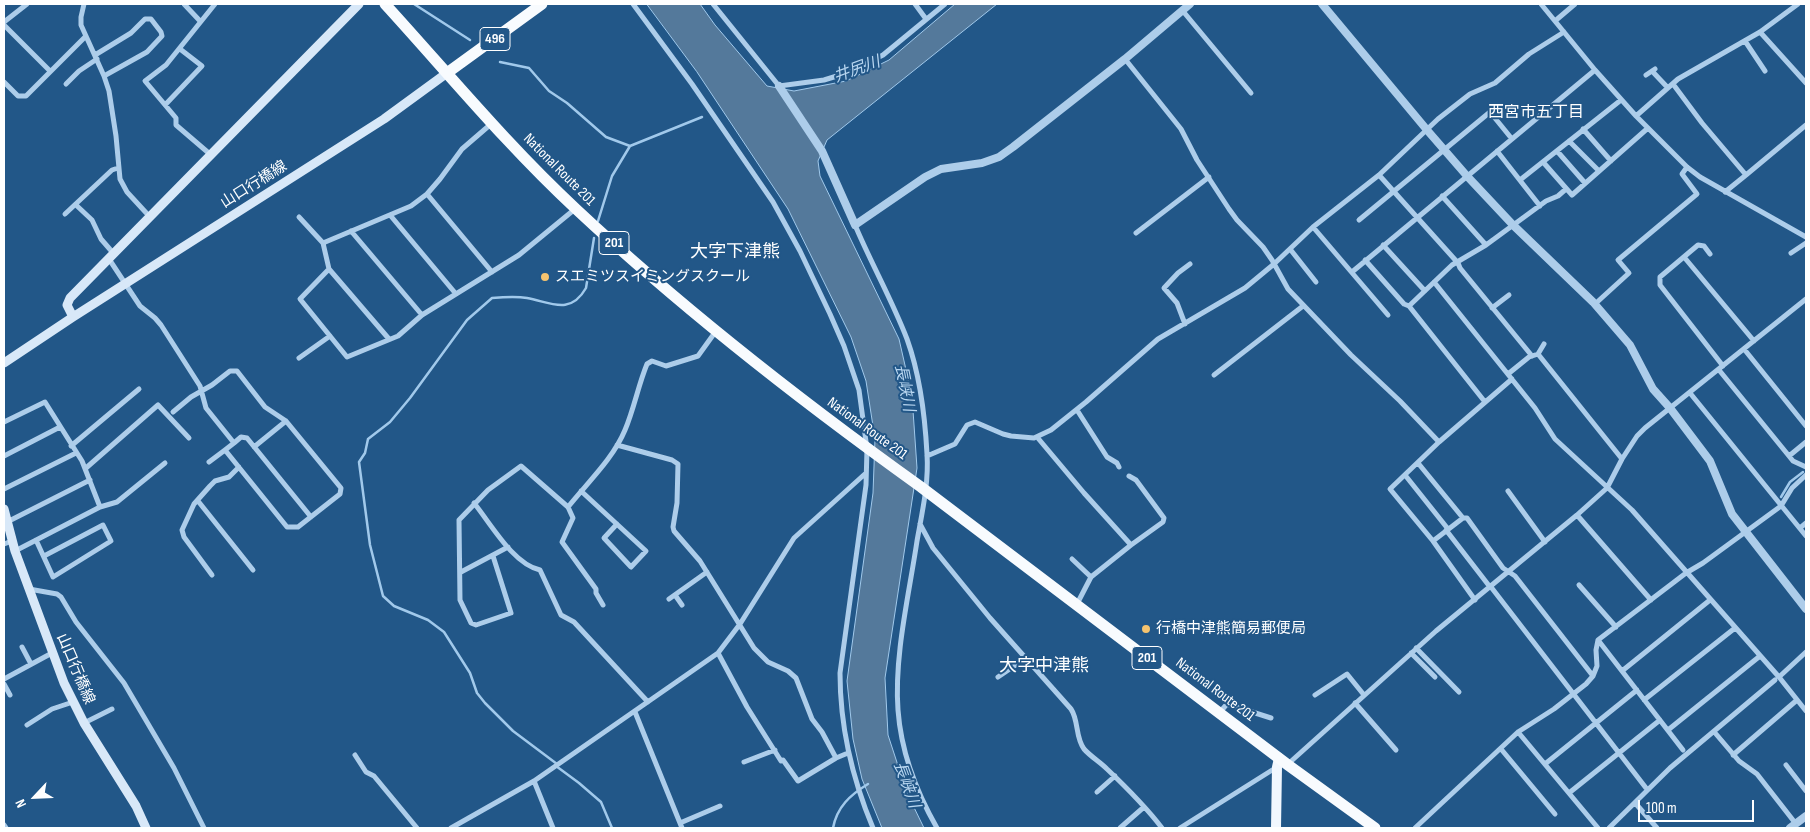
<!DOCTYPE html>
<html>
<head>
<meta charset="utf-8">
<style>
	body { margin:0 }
	#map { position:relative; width:1810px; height:832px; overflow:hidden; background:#225788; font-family:"Sofia Sans Condensed",sans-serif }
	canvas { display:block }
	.frame { position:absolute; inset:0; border:5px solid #fff; pointer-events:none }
	.north { position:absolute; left:10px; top:772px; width:50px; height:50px; -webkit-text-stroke:4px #225788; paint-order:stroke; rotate:245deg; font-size:14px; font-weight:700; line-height:20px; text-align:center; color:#fff }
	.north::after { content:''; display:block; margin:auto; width:18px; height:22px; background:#fff; clip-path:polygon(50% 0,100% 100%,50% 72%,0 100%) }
	.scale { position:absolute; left:1638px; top:800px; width:116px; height:22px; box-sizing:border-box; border:2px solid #fff; border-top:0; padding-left:6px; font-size:15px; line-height:18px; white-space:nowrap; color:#fff; -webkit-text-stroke:4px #225788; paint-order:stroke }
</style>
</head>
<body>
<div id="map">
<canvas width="1810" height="832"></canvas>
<div class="frame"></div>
<div class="north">N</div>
<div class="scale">100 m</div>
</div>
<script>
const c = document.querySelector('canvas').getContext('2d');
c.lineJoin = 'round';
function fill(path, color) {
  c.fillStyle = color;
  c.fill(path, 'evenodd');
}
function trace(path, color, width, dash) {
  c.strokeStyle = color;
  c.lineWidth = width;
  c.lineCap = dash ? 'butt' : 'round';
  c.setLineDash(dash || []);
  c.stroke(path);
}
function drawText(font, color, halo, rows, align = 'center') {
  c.font = font + ' "Sofia Sans Condensed","Noto Sans JP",sans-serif';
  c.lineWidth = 4;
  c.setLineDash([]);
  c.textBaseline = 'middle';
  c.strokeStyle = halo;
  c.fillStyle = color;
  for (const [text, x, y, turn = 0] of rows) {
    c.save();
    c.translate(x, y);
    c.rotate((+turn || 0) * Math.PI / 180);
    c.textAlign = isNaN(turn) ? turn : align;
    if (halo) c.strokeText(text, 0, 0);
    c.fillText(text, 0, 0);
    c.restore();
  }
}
const water = new Path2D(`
	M 647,4 L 700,4 L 715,25 L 767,86 L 794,91 L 846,81 L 889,60 L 955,4 L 997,4 L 827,140 L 818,161 L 820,176 L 899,339 L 912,396 L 917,468 L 885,678 L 888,735 L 907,793 L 924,828 L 882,828 L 862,779 L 853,739 L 847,681 L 873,493 L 875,439 L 866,381 L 851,337 L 788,209 L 697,72 Z`);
const stream = new Path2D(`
	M 414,4 L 470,40
	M 500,62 L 529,68 L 549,91 L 567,103 L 606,137 L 630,146
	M 598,221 L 612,176 L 630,146 L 702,117
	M 594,238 L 586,288 C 570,316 550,302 527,298 C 516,296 503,297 492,298 L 467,320 L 410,398 L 390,422 L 368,439 L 365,453 L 359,462 L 370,545 L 383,596 L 394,606 L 428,620 L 444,632 L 470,673 L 477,693 L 485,703 L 513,731 L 557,764 L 556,766 L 579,783 L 601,802 L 612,828
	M 1781,497 L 1790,482 L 1803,472
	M 833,828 C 837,807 850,795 868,784`);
const minor = new Path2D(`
	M 84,4 L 81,17 L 81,25 L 104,76 L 109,91 L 116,136 L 120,179 L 127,192 L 150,217
	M 184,4 L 200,21
	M 633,4 L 692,84 L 773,202 L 800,251 L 830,314 L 844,346 L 859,390 L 867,449 L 866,485 L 840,673 C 840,728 852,778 873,828
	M 713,4 L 779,86 L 824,80 L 850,72 L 883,55 L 945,4
	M 915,4 L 926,19
	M 1541,4 L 1595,70 L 1636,116 L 1687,167 L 1700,177 L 1806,237
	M 1182,10 L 1251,93
	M 1555,21 L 1575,4
	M 4,22 L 27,4
	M 4,25 L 50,71
	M 1760,32 L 1806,83
	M 1745,41 L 1765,71
	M 95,55 L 131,33 L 145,19 L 151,19 L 161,32 L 162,36 L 147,52 L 104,76
	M 1125,59 L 1181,129 L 1197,160 L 1229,209 L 1237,220 L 1263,247 L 1272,260 L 1288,289 L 1351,355 L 1400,401 L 1439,442
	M 1652,71 L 1668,88
	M 1646,75 L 1655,69
	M 4,82 L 18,96 L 26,96 L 86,36
	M 66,84 L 79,71 L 97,59
	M 1673,84 L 1702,123 L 1746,175 L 1725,192
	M 165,105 L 202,66 L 180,49
	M 1636,116 L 1678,79 L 1760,32 L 1798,4
	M 491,124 L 462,149 L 440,179 L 427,194 L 492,272
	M 1583,129 L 1611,161
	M 1569,141 L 1599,171
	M 1497,151 L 1540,206
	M 1557,151 L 1585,183
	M 211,155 L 176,125 L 176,118 L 145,81 L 166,65 L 215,4
	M 1543,162 L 1572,195 L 1648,128
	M 1379,175 L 1458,263 L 1460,268 L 1532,356
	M 1746,175 L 1806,125
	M 1520,180 L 1621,100
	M 1442,196 L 1486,245
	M 76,205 L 92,220 L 101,239 L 114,254
	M 65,214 L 112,170 L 118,168
	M 390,215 L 456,294
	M 299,217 L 323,243 L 411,206 L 427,194
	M 1359,220 L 1490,112 L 1512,139
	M 855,225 C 871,263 892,300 907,339 C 920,375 925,416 927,454 C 929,483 922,513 917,541 C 909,595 894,656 898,710 C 901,751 917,793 937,828
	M 1313,227 L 1388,315
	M 351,231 L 422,315
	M 1136,233 L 1209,177
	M 323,243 L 329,269 L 389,339
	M 1383,245 L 1425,291
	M 1290,249 L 1316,282
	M 1791,253 L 1806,243
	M 1710,254 L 1704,246 L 1698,245 L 1660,277 L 1660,285 L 1723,366
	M 1684,257 L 1754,341
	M 109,259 L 140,306 L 155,318 L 161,325 L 200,386 L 206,408 L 234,443 L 241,437 L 247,438 L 311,517
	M 1365,260 L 1404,304 L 1409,306 L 1485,402
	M 329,269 L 300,299 L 347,357 L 398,336 L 422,315 L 519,255 L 575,209
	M 1352,272 L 1595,70
	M 1434,282 L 1535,408 L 1555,439 L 1632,510 L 1779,677 L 1806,711
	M 1595,304 L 1629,273 L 1618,260 L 1697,194 L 1682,174 L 1687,167
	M 1409,306 L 1452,265 L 1486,245 L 1546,201 L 1558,196 L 1566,189
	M 1492,308 L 1509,295
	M 1185,324 L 1177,303 L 1164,288 L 1178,273 L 1190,264
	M 1744,349 L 1806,426
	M 1538,354 L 1544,344
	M 299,358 L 330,336
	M 1719,370 L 1789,456 L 1793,461 L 1806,467
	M 1508,374 L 1529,357 L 1538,354 L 1622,459
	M 1214,375 L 1303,306
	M 1690,393 L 1806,536
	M 1077,410 L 1107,457 L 1117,463 L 1119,467
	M 173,412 L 191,397 L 212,385 L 230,371 L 237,371 L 265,407 L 286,421 L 341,488 L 340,494 L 298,527 L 287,527 L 225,450 L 234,443
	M 4,422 L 45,402 L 82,461 L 100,507 L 15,551
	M 1037,437 L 1084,493 L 1131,545 L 1091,577 L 1077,604
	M 617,445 L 672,460 L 678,464 L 677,503 L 673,527 L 674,531 L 700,561 L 754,648 L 768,662 L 788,671 L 796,678 L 812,719 L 822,732 L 836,758
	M 71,446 L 139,389
	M 254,447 L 286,421
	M 4,456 L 60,427
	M 927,456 L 955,444 L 967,425 L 975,422 L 1003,434 L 1011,436 L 1034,438 L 1051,430 L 1086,402 L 1158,339 L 1245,288 L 1274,264 L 1313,227 L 1379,175 L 1438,119 L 1470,94 L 1495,83 L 1529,54 L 1564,32
	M 1789,456 L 1806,442
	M 209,462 L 225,450
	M 1418,463 L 1463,518 L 1467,518 L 1503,568 L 1515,576 L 1593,676
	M 86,468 L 158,405 L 189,438
	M 1405,475 L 1448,529
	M 1129,476 L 1136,480 L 1164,518 L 1163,522 L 1131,545
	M 4,489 L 76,453
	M 581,491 L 646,551 L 631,567 L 604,538 L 617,524
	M 1508,491 L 1545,542
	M 198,501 L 253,570
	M 474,503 C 491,524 513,564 540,570 L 561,615 L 574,622 L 648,702
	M 100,507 L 117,502 L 165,463
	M 568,507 L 573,518 L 562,542 L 596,589 L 596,593 L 603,605
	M 1577,515 L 1651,600
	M 7,522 L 90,480
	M 920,524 L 933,548 L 990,618 L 1071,709 C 1079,721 1075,737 1084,749 C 1090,756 1100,762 1107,769 C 1127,788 1146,807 1162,828
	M 1800,528 L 1806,523
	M 1446,530 L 1490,587
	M 36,540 L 53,577 L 111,541 L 103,525 L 44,556
	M 1433,541 L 1463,518
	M 4,544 L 12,541
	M 493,556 L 511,613 L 476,625 L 471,623 L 460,600 L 459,520 L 488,490 L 521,466 L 568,507 C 587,483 613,459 625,430 C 634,409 638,386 647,364 L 652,361 L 666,366 L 698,356 L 716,331
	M 1072,559 L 1091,577
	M 461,572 L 508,547
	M 212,575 L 184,537 L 182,530 L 194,504 L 210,486 L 215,481 L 229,477 L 239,467
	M 1579,585 L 1616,627
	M 1491,587 L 1646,788
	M 29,589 L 57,594 L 61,597 L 76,622 L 124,683 L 174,768 L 204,828
	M 675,595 L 682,605
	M 669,599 L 707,572
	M 1475,600 L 1433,541 L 1390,489 L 1439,442 L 1512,379
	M 1598,640 L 1683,750
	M 22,647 L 31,664
	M 1416,648 L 1459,692
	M 718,653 L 747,707 L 781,761 L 783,760 L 798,781 L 836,758 L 848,753
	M 1411,653 L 1435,677
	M 1622,671 L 1710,600
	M 998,677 L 1026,658
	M 1779,677 L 1806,652
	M 4,679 L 52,653
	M 4,684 L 10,695
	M 1315,695 L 1347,674 L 1364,695
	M 1644,700 L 1735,628
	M 1355,703 L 1396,750
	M 635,712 L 682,828
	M 1220,712 L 1227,704 L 1271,718
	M 84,723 L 112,709
	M 27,725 L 52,709 L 73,702
	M 1668,730 L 1760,656
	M 1518,732 L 1598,828
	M 1716,734 L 1739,761 L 1757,774 L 1796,824
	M 1501,749 L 1555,814
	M 355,755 L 366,772 L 374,776 L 417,828
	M 1733,755 L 1797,700
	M 744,762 L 775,750
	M 1288,764 L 1436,631 L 1577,515 L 1607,488 L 1622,459 L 1637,436 L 1645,428 L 1806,299
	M 1545,764 L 1637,690
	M 1786,765 L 1806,791
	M 534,781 L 553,828
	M 1097,792 L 1115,776
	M 1569,793 L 1660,720
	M 1636,804 L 1657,828
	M 680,823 L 720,806
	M 4,825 L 6,828
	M 451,828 L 534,781 L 718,653 L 740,624 L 794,538 L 866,473
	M 1120,828 L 1144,807
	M 1180,828 L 1277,767
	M 1415,828 L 1518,732 L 1554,709 L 1586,684 L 1593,676 L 1597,666 L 1596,650 L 1598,640 L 1686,573 L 1703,563 L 1781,506 L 1792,488 L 1806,475
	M 1609,828 L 1670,768 L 1775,680`);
const tertiary = new Path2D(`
	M 1322,4 L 1427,130 L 1467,176 L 1513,225 L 1593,302 L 1630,345 L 1653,389 L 1670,408 L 1710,461 L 1732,514 L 1806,609
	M 779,86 L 822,151 L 855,225 L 925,177 L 941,169 L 982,163 L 999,157 L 1013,147 L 1125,59 L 1190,4
	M 1790,828 L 1806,816`);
const secondary = new Path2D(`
	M 73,317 L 67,305 L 70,298 L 359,4
	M 4,363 L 73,317 L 384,119 L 447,73
	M 4,509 L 15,551 L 64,683 L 84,723 L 136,806 L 146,828`);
const primary = new Path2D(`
	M 1276,828 L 1277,767 L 1279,758`);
const trunk = new Path2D(`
	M 385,4 C 448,73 507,145 576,209 C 684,310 801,401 921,487 L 1288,765 L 1375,828
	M 447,73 L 542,4`);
const markers = [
	[545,277,5,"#f6c46f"],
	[1146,629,5,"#f6c46f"]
];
const shields = [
	[495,39,30],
	[614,243,30],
	[1147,658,30]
];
const shieldNames = [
	["496",495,39],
	["201",614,243],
	["201",1147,658]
];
const streetNames = [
	["National Route 201",559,170,45],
	["山口行橋線",254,185,-32],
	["National Route 201",867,429,36],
	["山口行橋線",75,669,67],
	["National Route 201",1215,690,37]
];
const poiNames = [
	["スエミツスイミングスクール",555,277],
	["行橋中津熊簡易郵便局",1156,629]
];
const waterNames = [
	["井尻川",857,70,-20],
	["長峡川",904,388,79],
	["長峡川",906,785,70]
];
const neighbourhoodNames = [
	["西宮市五丁目",1536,113]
];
const quarterNames = [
	["大字下津熊",735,252],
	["大字中津熊",1044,666]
];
fill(water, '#54799b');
trace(water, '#a1c9eb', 1);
trace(stream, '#a1c9eb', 2.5);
trace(minor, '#adcdea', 5);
trace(tertiary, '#adcdea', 8);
trace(secondary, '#d8e8f8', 9);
trace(primary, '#f1f7fe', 10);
trace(trunk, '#f8fbfe', 11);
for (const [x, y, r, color] of markers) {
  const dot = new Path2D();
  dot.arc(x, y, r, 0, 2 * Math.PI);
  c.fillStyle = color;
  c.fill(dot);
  trace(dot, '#225788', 2);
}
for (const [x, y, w] of shields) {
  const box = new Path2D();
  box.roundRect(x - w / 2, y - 11.5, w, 23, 4);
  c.fillStyle = '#225788';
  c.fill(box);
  trace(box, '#fff', 1);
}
drawText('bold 14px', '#fff', null, shieldNames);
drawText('15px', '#fff', '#225788', streetNames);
drawText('15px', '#fff', '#225788', poiNames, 'left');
drawText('italic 16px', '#b9d7f1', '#225788', waterNames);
drawText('16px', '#fff', '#225788', neighbourhoodNames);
drawText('18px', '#fff', '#225788', quarterNames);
</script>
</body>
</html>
